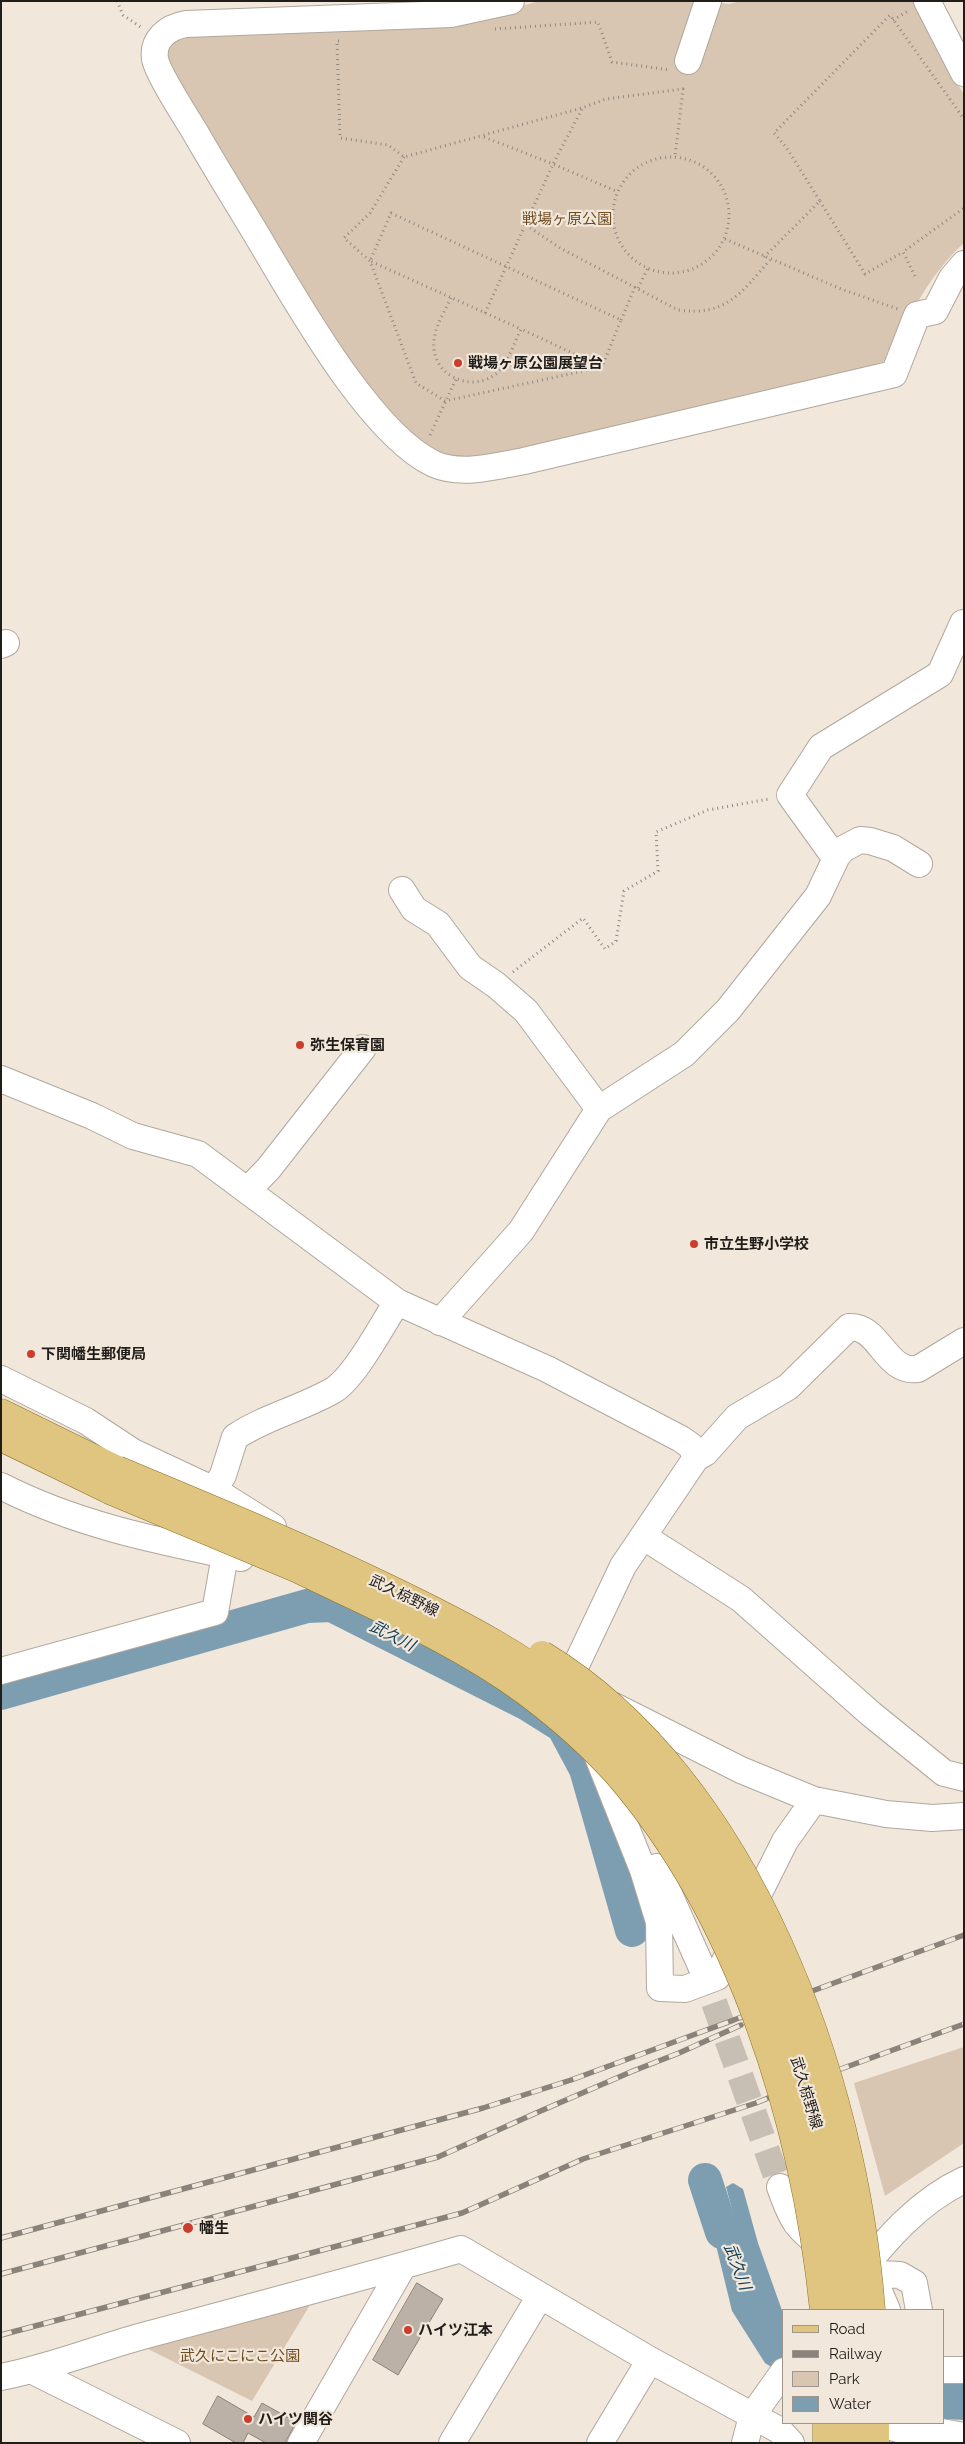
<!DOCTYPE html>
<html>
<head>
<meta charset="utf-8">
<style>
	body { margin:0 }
	#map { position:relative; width:965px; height:2444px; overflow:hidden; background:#f1e7db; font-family:Raleway,sans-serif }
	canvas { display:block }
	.frame { position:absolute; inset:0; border:2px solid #211d19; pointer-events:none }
	.legend { position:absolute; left:782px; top:2309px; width:162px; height:115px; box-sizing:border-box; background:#f1e7db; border:1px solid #9e968d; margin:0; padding:6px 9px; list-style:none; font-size:15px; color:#211d19 }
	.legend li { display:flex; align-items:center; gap:10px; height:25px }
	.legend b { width:25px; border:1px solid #9e968d }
</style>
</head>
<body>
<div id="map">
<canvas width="965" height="2444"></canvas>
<div class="frame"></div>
<ul class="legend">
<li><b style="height:6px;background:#dfc580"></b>Road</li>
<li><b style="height:6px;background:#8a837b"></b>Railway</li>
<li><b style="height:14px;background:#d8c6b2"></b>Park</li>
<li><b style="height:14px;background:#7d9eb1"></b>Water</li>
</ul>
</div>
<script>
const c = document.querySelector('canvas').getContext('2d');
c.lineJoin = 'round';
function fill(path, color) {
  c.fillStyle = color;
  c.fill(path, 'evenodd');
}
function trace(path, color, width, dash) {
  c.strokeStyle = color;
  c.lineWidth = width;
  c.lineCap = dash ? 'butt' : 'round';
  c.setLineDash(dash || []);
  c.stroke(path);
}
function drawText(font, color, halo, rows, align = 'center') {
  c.font = font + ' Raleway,"Noto Sans JP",sans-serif';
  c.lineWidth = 4.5;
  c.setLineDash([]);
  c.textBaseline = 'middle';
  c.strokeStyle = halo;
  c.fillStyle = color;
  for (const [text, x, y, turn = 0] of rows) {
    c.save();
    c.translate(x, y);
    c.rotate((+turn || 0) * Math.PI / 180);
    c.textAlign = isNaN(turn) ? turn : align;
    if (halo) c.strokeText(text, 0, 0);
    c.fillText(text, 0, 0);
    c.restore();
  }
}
const green = new Path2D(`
	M 539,1 L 704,1 L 729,4 L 740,1 L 914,1 L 964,95 L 964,243 C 932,272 909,314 892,354 L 885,361 L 852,373 L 476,460 L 435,453 L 413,441 L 361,382 L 164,66 L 171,37 L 473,20 Z
	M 964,2047 L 964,2143 L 885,2196 L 854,2083 Z
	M 313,2300 L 252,2401 L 144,2347 Z`);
const water = new Path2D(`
	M 733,2183 L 743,2189 L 758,2243 L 784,2316 L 784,2375 L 765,2363 L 732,2311 L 706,2204 L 707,2188 L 714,2193 L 728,2222 L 734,2216 L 726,2187 Z
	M 944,2381 L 964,2381 L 964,2420 L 944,2419 Z`);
const river = new Path2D(`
	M 1,1693 L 307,1606 L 332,1605 L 528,1704 L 563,1726 L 586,1769 L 632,1930
	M 705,2180 L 722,2232`);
const building = new Path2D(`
	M 417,2283 L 443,2299 L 398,2375 L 373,2360 Z
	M 218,2396 L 254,2417 L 262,2403 L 296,2422 L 285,2443 L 266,2443 L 248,2433 L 243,2443 L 236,2443 L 203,2424 Z`);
const minorTunnel = new Path2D(`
	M 701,1966 L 780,2187`);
const path = new Path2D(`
	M 117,1 L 123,15 L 142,28
	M 893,20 L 908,11
	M 495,29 L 598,22 L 612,62 L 670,70
	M 339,41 L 337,41 L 340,138 L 388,145 L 404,157 L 582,108 L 606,99 L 683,89 L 675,157
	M 484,137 L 553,164 L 582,109
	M 404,157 L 370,213 L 344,238 L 370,261 L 416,383 L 445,401 L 602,367
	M613 215a58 58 0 1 1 116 0a58 58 0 1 1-116 0Z
	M 820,201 L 865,274 L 903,252
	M 526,225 L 560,248 L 678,310 C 726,317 742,292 770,260
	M 725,239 L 841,289 L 898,309
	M 764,257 L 820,201 L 786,147 L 774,133 L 890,15 L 964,119
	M 915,276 L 903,252 L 964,208
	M 638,288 L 648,268
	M 451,298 C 443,315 432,330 434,349 C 437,380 478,393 499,371 C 509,360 514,343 521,329 L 370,261 L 391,213 L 621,320 L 602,367 L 521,329
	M 485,313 L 553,164 L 618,192
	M 621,320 L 635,287
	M 430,435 L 456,379
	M 513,972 L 583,918 L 605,949 L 616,941 L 624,891 L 658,871 L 656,832 L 708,810 L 769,799`);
const minor = new Path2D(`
	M 511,1 L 451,14 L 186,24 C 168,27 152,39 155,59 C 158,74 186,117 195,132 C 218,172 242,210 265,249 C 301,309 372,435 434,464 C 461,476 497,466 524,461 L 894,374 L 917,315 L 935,311 L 952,278 L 964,264
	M 927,1 L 964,73
	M 688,61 L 708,1
	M 1,645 L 6,643
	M 837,856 L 831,852 L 790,795 L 821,747 L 940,674 L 963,623
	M 402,890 L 414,909 L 438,924 L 470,967 L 496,985 L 526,1011 L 599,1109
	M 1,1079 L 92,1116 L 133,1136 L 198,1154 L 397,1302 L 547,1369 L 681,1439 L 691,1446 L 696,1458
	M 248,1190 L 269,1168 L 363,1048
	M 440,1322 L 521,1231 L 599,1109 L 684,1054 L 728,1010 L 818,896 L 837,856 L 843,849 L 860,840 L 870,841 L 893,848 L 919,864
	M 1,1379 L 86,1421 L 133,1452 L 214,1490 L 273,1527
	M 1,1486 C 77,1525 159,1541 241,1558
	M 644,1537 L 741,1599 L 871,1714 L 944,1773 L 964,1778
	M 1,1671 L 215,1612 L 225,1555 L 214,1490 L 223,1475 L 235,1437 C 265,1417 300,1409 332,1391 C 354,1379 382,1325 397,1302
	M 574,1697 L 568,1682 L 623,1566 L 696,1458 L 705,1453 L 737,1417 L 788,1387 L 849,1327 C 880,1325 885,1374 918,1369 L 964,1341
	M 612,1705 L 741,1770 L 814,1800 L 886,1814 L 932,1818 L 964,1816
	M 596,1752 L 643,1870 L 659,1922 L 660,1988 L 685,1989 L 717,1977 L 785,1841 L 814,1800
	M 657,1867 L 701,1966
	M 780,2187 C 792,2221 796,2228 825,2249
	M 859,2273 L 900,2275 L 914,2283 L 919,2310
	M 861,2275 L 879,2291 L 887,2310
	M 856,2278 C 885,2240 919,2201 964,2180
	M 944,2370 L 964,2370
	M 33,2371 L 177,2443
	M 1,2377 C 48,2368 93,2350 139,2337 C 247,2308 354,2280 461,2249 L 650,2360 L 779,2430 L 791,2443
	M 876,2423 L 909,2432 L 936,2431 L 964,2436
	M 301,2443 L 403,2266
	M 452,2443 L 540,2296
	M 600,2443 L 650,2360
	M 745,2443 L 752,2416 L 784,2371`);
const major = new Path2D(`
	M 1,1413 L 117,1470
	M 1,1437 L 110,1490
	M 827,2443 L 827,2423
	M 852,2443 L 852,2423
	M 875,2443 L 875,2423`);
const rail = new Path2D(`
	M 1,2238 L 483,2108 L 571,2080 L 964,1935
	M 1,2274 L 438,2157 L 536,2113 L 633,2071 L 679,2053 L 741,2025
	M 1,2335 L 462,2213 L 583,2159 L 756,2103 L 819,2077 L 964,2024`);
const majorBridge = new Path2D(`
	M 117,1470 C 208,1508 298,1545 387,1588 C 460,1623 537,1662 597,1718 C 624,1744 649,1774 672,1804 C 679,1813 688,1822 694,1833 C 707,1855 717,1880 729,1903 C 795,2030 836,2167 849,2310
	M 110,1490 L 306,1572
	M 290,1565 C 370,1604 455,1639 527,1692 C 559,1716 591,1744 618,1774 C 742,1918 805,2124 824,2310
	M 542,1655 C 749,1780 854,2080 871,2310`);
const markers = [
	[458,363,5,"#ca3e2d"],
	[300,1045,5,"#ca3e2d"],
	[694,1244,5,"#ca3e2d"],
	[31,1354,5,"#ca3e2d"],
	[188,2228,6,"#ca3e2d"],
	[408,2330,5,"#ca3e2d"],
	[248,2419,5,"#ca3e2d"]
];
const parkNames = [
	["戦場ヶ原公園",567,219],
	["武久にこにこ公園",240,2356]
];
const poiNames = [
	["戦場ヶ原公園展望台",468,363],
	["弥生保育園",310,1045],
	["市立生野小学校",704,1244],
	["下関幡生郵便局",41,1354],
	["幡生",199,2228],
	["ハイツ江本",418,2330],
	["ハイツ関谷",258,2419]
];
const streetNames = [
	["武久椋野線",404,1596,26],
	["武久椋野線",806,2093,73]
];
const waterNames = [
	["武久川",392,1636,27],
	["武久川",737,2267,69]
];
fill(green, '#d8c6b2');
fill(water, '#7d9eb1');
trace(river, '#7d9eb1', 34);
fill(building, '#bbb1a6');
trace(building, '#8b8176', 1);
trace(minorTunnel, '#c7bfb4', 26, [26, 13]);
trace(minor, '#b1a79c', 28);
trace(major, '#8e7225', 29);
trace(path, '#8f8880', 3, [1, 4]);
trace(minor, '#fff', 26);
trace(major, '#dfc580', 28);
trace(rail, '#8a837b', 5.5);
trace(rail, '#f1e7db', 4, [11]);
trace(majorBridge, '#8e7225', 29, []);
trace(majorBridge, '#dfc580', 28);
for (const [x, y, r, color] of markers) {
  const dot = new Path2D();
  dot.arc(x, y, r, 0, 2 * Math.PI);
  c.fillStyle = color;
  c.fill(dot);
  trace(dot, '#f1e7db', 2);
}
drawText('15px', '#6e4c1e', '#f1e7db', parkNames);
drawText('bold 15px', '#211d19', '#f1e7db', poiNames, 'left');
drawText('15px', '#211d19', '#f1e7db', streetNames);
drawText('italic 16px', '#154258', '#f1e7db', waterNames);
</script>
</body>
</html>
